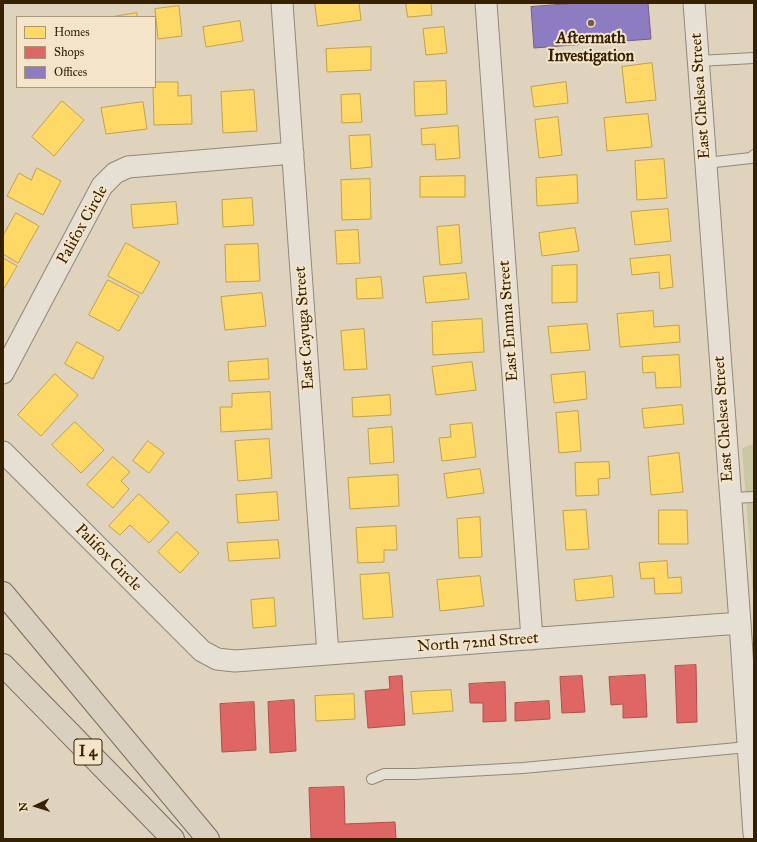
<!DOCTYPE html>
<html>
<head>
<meta charset="utf-8">
<style>
	body { margin:0 }
	#map { position:relative; width:757px; height:842px; overflow:hidden; background:#dfd3bd; font-family:"IM FELL Great Primer",serif }
	canvas { display:block }
	.frame { position:absolute; inset:0; border:4px solid #352000; pointer-events:none }
	.legend { position:absolute; left:16px; top:16px; width:140px; height:72px; box-sizing:border-box; background:#f4e5ca; border:1px solid #a89679; margin:0; padding:5px 7px; list-style:none; font-size:12px; color:#352000 }
	.legend li { display:flex; align-items:center; gap:8px; height:20px }
	.legend b { width:20px; border:1px solid #a89679 }
	.north { position:absolute; left:16px; top:786px; width:40px; height:40px; -webkit-text-stroke:3px #f4e5ca; paint-order:stroke; rotate:266deg; font-size:11px; font-weight:700; line-height:16px; text-align:center; color:#352000 }
	.north::after { content:''; display:block; margin:auto; width:14px; height:18px; background:#352000; clip-path:polygon(50% 0,100% 100%,50% 72%,0 100%) }
</style>
</head>
<body>
<div id="map">
<canvas width="757" height="842"></canvas>
<div class="frame"></div>
<ul class="legend">
<li><b style="height:11px;background:#ffd966"></b>Homes</li>
<li><b style="height:11px;background:#e06666"></b>Shops</li>
<li><b style="height:11px;background:#8e7cc3"></b>Offices</li>
</ul>
<div class="north">N</div>
</div>
<script>
const c = document.querySelector('canvas').getContext('2d');
c.lineJoin = 'round';
function fill(path, color) {
  c.fillStyle = color;
  c.fill(path, 'evenodd');
}
function trace(path, color, width, dash) {
  c.strokeStyle = color;
  c.lineWidth = width;
  c.lineCap = dash ? 'butt' : 'round';
  c.setLineDash(dash || []);
  c.stroke(path);
}
function drawText(font, color, halo, rows, align = 'center') {
  c.font = font + ' "IM FELL Great Primer",serif';
  c.lineWidth = 4;
  c.setLineDash([]);
  c.textBaseline = 'middle';
  c.strokeStyle = halo;
  c.fillStyle = color;
  for (const [text, x, y, turn = 0] of rows) {
    c.save();
    c.translate(x, y);
    c.rotate((+turn || 0) * Math.PI / 180);
    c.textAlign = isNaN(turn) ? turn : align;
    if (halo) c.strokeText(text, 0, 0);
    c.fillText(text, 0, 0);
    c.restore();
  }
}
const green = new Path2D(`
	M 754,444 L 754,607 L 742,448 Z`);
const homes = new Path2D(`
	M 315,3 L 359,3 L 361,20 L 318,26 Z
	M 406,3 L 431,3 L 432,15 L 408,17 Z
	M 179,6 L 182,36 L 158,39 L 155,9 Z
	M 137,13 L 137,17 L 111,17 Z
	M 240,21 L 243,41 L 206,47 L 203,27 Z
	M 444,27 L 447,53 L 426,55 L 423,29 Z
	M 371,47 L 371,70 L 327,72 L 326,49 Z
	M 652,63 L 656,100 L 626,103 L 622,67 Z
	M 446,81 L 447,114 L 415,116 L 414,82 Z
	M 155,82 L 178,82 L 178,96 L 191,95 L 192,124 L 154,125 L 153,87 L 155,87 Z
	M 566,82 L 568,103 L 534,107 L 531,87 Z
	M 254,90 L 257,131 L 223,133 L 221,92 Z
	M 360,94 L 362,122 L 342,123 L 341,95 Z
	M 62,101 L 84,120 L 54,156 L 32,137 Z
	M 143,102 L 147,129 L 106,134 L 101,108 Z
	M 648,114 L 652,147 L 607,151 L 604,118 Z
	M 558,117 L 562,155 L 539,158 L 535,120 Z
	M 458,126 L 460,158 L 436,160 L 435,144 L 422,145 L 421,129 Z
	M 370,135 L 372,167 L 351,169 L 349,136 Z
	M 664,159 L 667,198 L 637,200 L 635,161 Z
	M 37,168 L 61,181 L 43,215 L 7,196 L 19,173 L 31,180 Z
	M 577,175 L 578,203 L 537,206 L 536,178 Z
	M 465,176 L 465,197 L 420,197 L 420,177 Z
	M 370,179 L 371,219 L 342,220 L 341,180 Z
	M 252,198 L 254,225 L 223,227 L 222,200 Z
	M 176,202 L 178,224 L 133,228 L 131,205 Z
	M 668,209 L 671,241 L 635,245 L 631,212 Z
	M 16,213 L 39,226 L 18,263 L 3,254 L 3,236 Z
	M 459,225 L 462,263 L 440,265 L 437,227 Z
	M 575,228 L 579,251 L 542,256 L 539,233 Z
	M 358,230 L 360,263 L 337,264 L 335,231 Z
	M 126,243 L 160,262 L 142,294 L 108,276 Z
	M 258,244 L 260,281 L 226,282 L 225,245 Z
	M 670,255 L 673,287 L 660,289 L 659,272 L 632,275 L 630,259 Z
	M 3,258 L 17,266 L 3,290 Z
	M 577,265 L 577,302 L 552,303 L 552,266 Z
	M 466,273 L 469,299 L 426,303 L 423,277 Z
	M 381,277 L 383,298 L 357,299 L 356,279 Z
	M 108,280 L 139,296 L 119,331 L 89,315 Z
	M 262,293 L 266,326 L 225,330 L 221,297 Z
	M 653,311 L 654,327 L 679,325 L 680,342 L 620,347 L 617,314 Z
	M 482,319 L 484,352 L 433,355 L 432,322 Z
	M 587,324 L 590,350 L 551,353 L 548,327 Z
	M 364,329 L 367,369 L 344,370 L 341,331 Z
	M 77,342 L 104,357 L 93,379 L 65,364 Z
	M 679,355 L 681,387 L 656,388 L 655,372 L 643,373 L 642,357 Z
	M 268,359 L 269,379 L 229,381 L 228,362 Z
	M 472,362 L 476,390 L 436,395 L 432,367 Z
	M 585,372 L 587,399 L 554,403 L 551,375 Z
	M 55,374 L 78,395 L 41,436 L 18,415 Z
	M 270,392 L 272,429 L 221,432 L 220,407 L 232,407 L 232,394 Z
	M 390,395 L 391,415 L 353,417 L 352,398 Z
	M 682,405 L 684,424 L 644,428 L 642,409 Z
	M 578,411 L 581,451 L 559,453 L 556,413 Z
	M 75,422 L 104,450 L 81,473 L 52,445 Z
	M 472,423 L 476,457 L 442,461 L 439,438 L 451,437 L 450,425 Z
	M 392,427 L 394,462 L 370,464 L 368,429 Z
	M 269,439 L 272,478 L 238,481 L 235,441 Z
	M 148,441 L 164,453 L 149,473 L 133,461 Z
	M 679,453 L 683,492 L 651,495 L 648,457 Z
	M 113,457 L 130,472 L 121,481 L 129,489 L 113,508 L 87,485 Z
	M 609,462 L 610,478 L 598,479 L 599,495 L 576,496 L 575,463 Z
	M 480,469 L 484,493 L 447,498 L 444,474 Z
	M 398,475 L 399,506 L 350,509 L 348,478 Z
	M 277,492 L 279,520 L 238,523 L 236,495 Z
	M 139,494 L 169,522 L 149,543 L 130,525 L 120,535 L 109,526 Z
	M 586,510 L 589,549 L 566,550 L 563,511 Z
	M 659,510 L 687,510 L 688,544 L 659,544 Z
	M 480,517 L 482,557 L 459,558 L 457,519 Z
	M 396,526 L 397,550 L 384,550 L 384,562 L 358,563 L 356,528 Z
	M 177,532 L 199,553 L 180,573 L 158,552 Z
	M 278,540 L 280,558 L 229,561 L 227,543 Z
	M 667,561 L 668,578 L 681,577 L 682,593 L 655,594 L 654,578 L 641,579 L 639,563 Z
	M 389,573 L 393,617 L 363,619 L 360,575 Z
	M 480,576 L 484,606 L 440,611 L 437,580 Z
	M 612,576 L 614,597 L 576,601 L 574,580 Z
	M 274,598 L 276,626 L 253,628 L 251,600 Z
	M 451,690 L 453,711 L 413,714 L 411,692 Z
	M 354,694 L 355,719 L 316,721 L 315,696 Z`);
const shops = new Path2D(`
	M 696,665 L 697,722 L 677,723 L 675,666 Z
	M 645,675 L 647,717 L 623,718 L 623,704 L 611,705 L 609,677 Z
	M 402,676 L 405,725 L 368,728 L 365,691 L 390,689 L 389,677 Z
	M 582,676 L 585,712 L 562,713 L 560,677 Z
	M 505,682 L 506,721 L 483,722 L 483,703 L 470,703 L 469,684 Z
	M 294,700 L 296,751 L 270,753 L 268,702 Z
	M 549,701 L 550,719 L 515,721 L 515,703 Z
	M 254,702 L 256,750 L 222,752 L 220,704 Z
	M 344,787 L 345,824 L 395,822 L 396,839 L 311,839 L 309,788 Z`);
const offices = new Path2D(`
	M 577,3 L 648,3 L 651,39 L 534,48 L 531,7 Z`);
const service = new Path2D(`
	M 698,61 L 754,58
	M 706,163 L 751,158 L 754,155
	M 730,498 L 754,497
	M 372,779 L 384,774 L 414,774 L 523,768 L 748,747`);
const minor = new Path2D(`
	M 282,3 L 328,654
	M 486,3 L 532,639
	M 694,3 L 740,623 L 754,834
	M 3,373 L 102,186 L 115,173 L 128,167 L 293,153
	M 3,452 L 202,651 L 217,659 L 235,661 L 740,623`);
const motorway = new Path2D(`
	M 3,593 L 208,839
	M 3,665 L 173,839`);
const markers = [
	[591,23,4,"#705f42"]
];
const shields = [
	[88,752,28]
];
const shieldNames = [
	["I 4",88,752]
];
const poiNames = [
	["Aftermath",591,39],
	["Investigation",591,57]
];
const streetNames = [
	["East Chelsea Street",701,96,-94],
	["Palifox Circle",83,225,-61],
	["East Emma Street",509,321,-94],
	["East Cayuga Street",305,328,-94],
	["East Chelsea Street",724,419,-94],
	["Palifox Circle",108,558,45],
	["North 72nd Street",478,643,-4]
];
fill(green, '#c8c8a2');
fill(homes, '#ffd966');
trace(homes, '#c2a247', 1);
fill(shops, '#e06666');
trace(shops, '#ad5147', 1);
fill(offices, '#8e7cc3');
trace(offices, '#736088', 1);
trace(service, '#918877', 12);
trace(minor, '#918877', 23);
trace(motorway, '#786e5e', 24);
trace(service, '#e5dfd4', 10);
trace(minor, '#e5dfd4', 21);
trace(motorway, '#d9d0c0', 22);
for (const [x, y, r, color] of markers) {
  const dot = new Path2D();
  dot.arc(x, y, r, 0, 2 * Math.PI);
  c.fillStyle = color;
  c.fill(dot);
  trace(dot, '#f4e5ca', 1.5);
}
for (const [x, y, w] of shields) {
  const box = new Path2D();
  box.roundRect(x - w / 2, y - 13, w, 26, 3);
  c.fillStyle = '#f4e5ca';
  c.fill(box);
  trace(box, '#352000', 1);
}
drawText('bold 15px', '#352000', null, shieldNames);
drawText('bold 16px', '#352000', '#f4e5ca', poiNames);
drawText('16px', '#352000', '#f4e5ca', streetNames);
</script>
</body>
</html>
